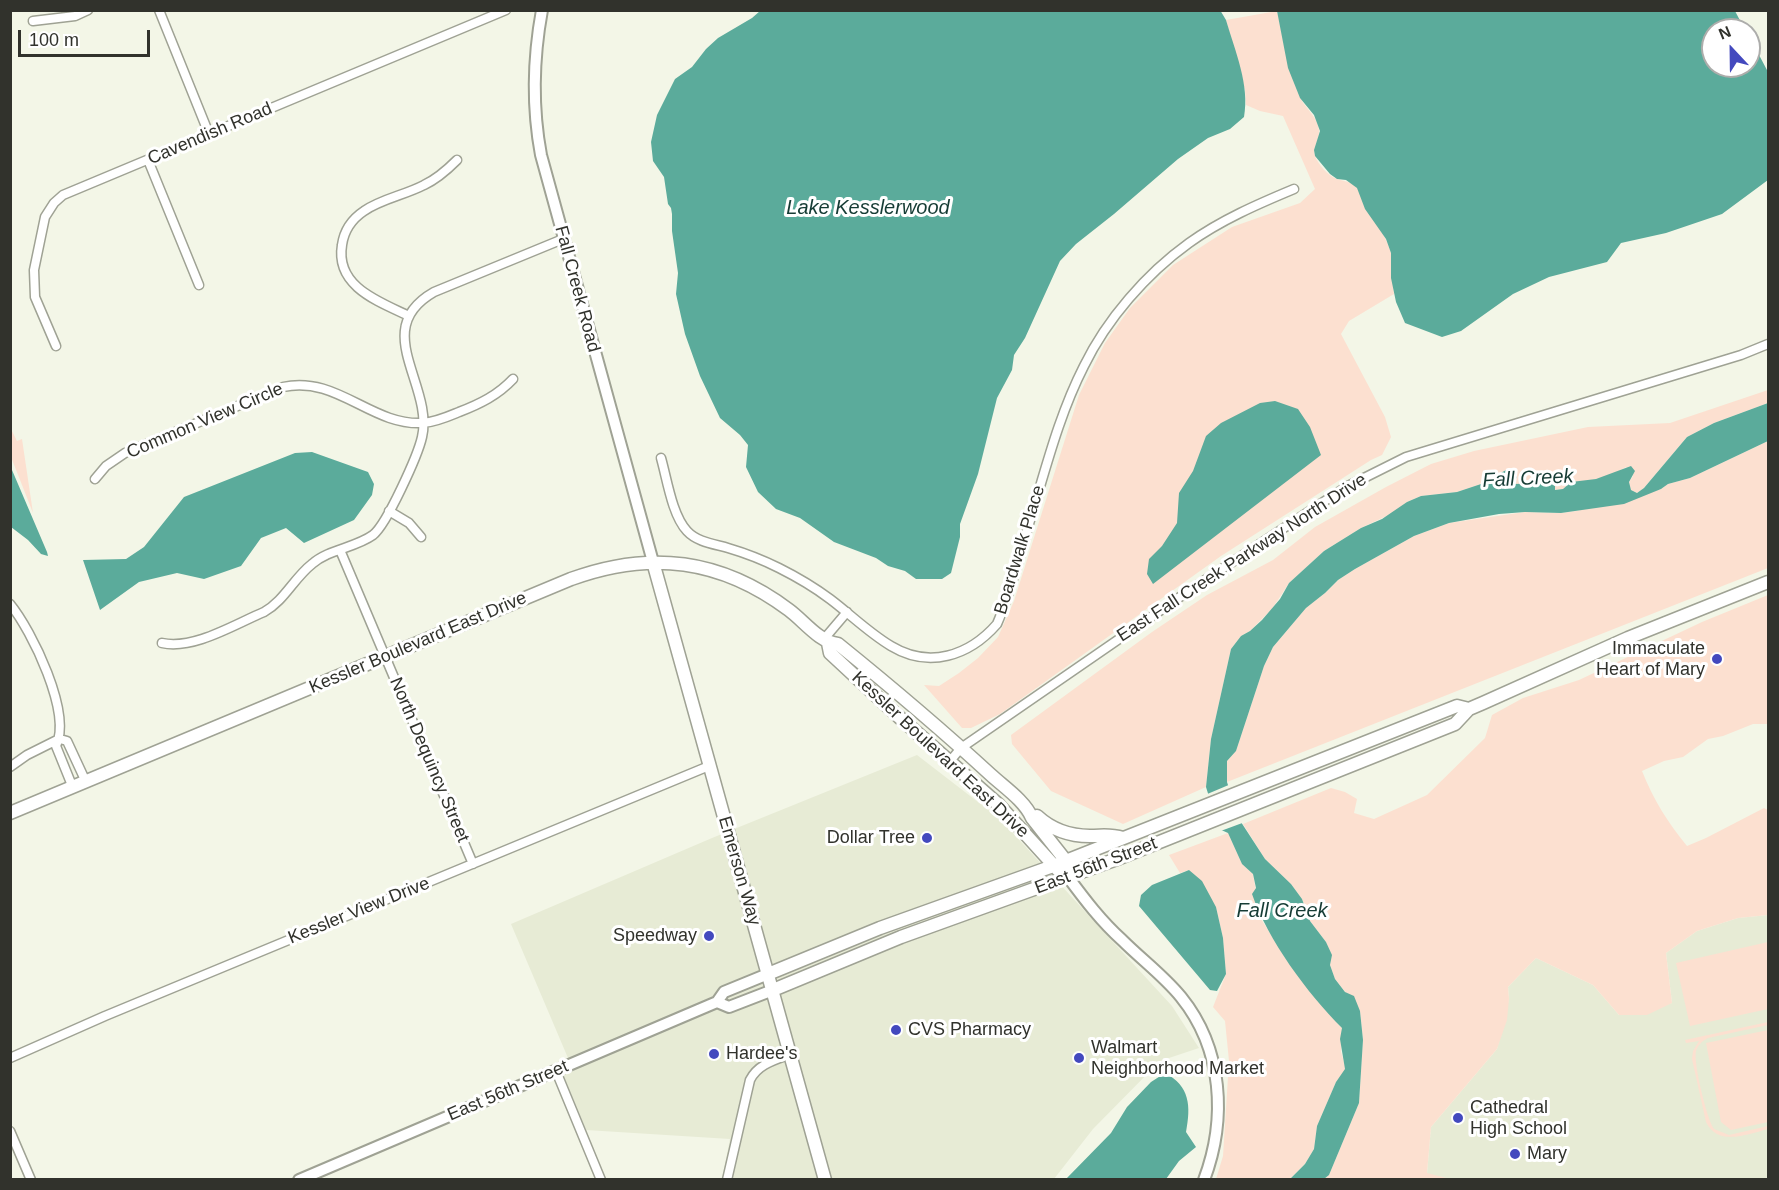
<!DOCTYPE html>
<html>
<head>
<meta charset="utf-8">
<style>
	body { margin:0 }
	#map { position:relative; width:1779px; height:1190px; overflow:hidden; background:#f3f6e7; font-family:Helvetica,sans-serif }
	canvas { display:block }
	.frame { position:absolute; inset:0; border:12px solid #31322c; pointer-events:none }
	.north { position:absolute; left:1701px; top:18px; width:60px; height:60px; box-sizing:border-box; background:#fff; border:2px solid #adadab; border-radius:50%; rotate:338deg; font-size:16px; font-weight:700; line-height:24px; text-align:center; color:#31322c }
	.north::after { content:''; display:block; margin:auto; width:21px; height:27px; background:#4349be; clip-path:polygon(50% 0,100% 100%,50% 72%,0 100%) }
	.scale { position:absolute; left:18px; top:30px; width:132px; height:27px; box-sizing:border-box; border:3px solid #31322c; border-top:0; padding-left:8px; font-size:18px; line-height:21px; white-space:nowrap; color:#31322c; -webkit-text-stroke:4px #fff; paint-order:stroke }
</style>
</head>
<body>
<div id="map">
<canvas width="1779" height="1190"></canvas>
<div class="frame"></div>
<div class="north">N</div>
<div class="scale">100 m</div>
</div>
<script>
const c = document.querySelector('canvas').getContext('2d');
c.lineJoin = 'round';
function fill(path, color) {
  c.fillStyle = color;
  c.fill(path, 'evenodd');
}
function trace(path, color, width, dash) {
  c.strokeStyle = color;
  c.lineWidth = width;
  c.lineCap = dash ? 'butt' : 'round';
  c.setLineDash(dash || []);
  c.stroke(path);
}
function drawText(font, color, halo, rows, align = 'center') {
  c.font = font + ' Helvetica,sans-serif';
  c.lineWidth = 6;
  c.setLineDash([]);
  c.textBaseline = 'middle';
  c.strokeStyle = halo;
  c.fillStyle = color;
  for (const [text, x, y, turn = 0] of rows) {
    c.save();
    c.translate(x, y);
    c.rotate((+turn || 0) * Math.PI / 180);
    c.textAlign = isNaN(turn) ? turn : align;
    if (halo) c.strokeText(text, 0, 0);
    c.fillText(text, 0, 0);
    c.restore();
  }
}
const built = new Path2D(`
	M 917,755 L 1000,819 L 1172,1006 L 1199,1048 L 1160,1061 L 1093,1129 L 1054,1179 L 722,1179 L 730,1139 L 586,1130 L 558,1062 L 568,1058 L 511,924 L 712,838 Z
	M 1768,915 L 1768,1179 L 1450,1180 L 1427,1174 L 1431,1127 L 1497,1049 L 1509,999 L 1508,987 L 1536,958 L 1593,985 L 1619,1015 L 1672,1003 L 1666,953 L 1697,931 L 1738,918 Z`);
const green = new Path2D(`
	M 1277,11 C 1284,41 1286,65 1299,95 C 1304,108 1317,115 1319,130 C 1320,139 1312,148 1315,156 C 1318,164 1328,176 1337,179 C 1344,181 1352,182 1358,188 C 1365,196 1389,243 1391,253 C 1394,267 1392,280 1394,294 L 1349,321 L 1341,334 L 1385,417 L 1391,437 L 1382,455 L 1371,460 L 1221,556 L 1000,714 L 971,728 L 962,728 L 924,685 L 939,686 L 959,673 L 978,658 L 998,637 L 1014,601 L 1079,395 L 1105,343 L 1130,308 L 1173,265 L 1232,227 L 1300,203 L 1315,189 L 1283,116 L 1260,111 L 1246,105 L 1245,90 L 1226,20 Z
	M 1768,390 L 1768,403 L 1714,423 L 1687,437 L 1644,488 L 1637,493 L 1631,490 L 1629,482 L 1633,476 L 1626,467 C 1611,477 1589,482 1571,482 L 1563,489 L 1554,490 L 1550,483 L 1512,484 L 1506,470 L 1481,484 L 1457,492 L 1421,496 L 1407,502 L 1395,512 L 1361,528 L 1324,551 L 1289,583 L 1272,609 L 1250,631 L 1241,636 L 1231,649 L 1211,739 L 1206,787 L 1123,824 L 1051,791 L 1012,744 L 1011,735 L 1152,632 L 1207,595 L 1273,560 L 1315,527 L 1386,487 L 1431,464 L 1474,451 L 1588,427 L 1670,423 Z
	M 11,429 L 17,441 L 22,439 L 33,513 L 11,457 Z
	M 1768,441 L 1768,568 L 1227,782 L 1227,761 L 1236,751 L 1264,666 L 1273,647 L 1306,608 L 1325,593 L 1338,580 L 1355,569 L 1414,536 L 1449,523 L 1525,512 L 1561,513 L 1576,511 L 1661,489 L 1668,484 L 1690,478 Z
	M 1768,595 L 1768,724 L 1753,724 L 1723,736 L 1708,739 L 1683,757 L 1664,761 L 1642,771 C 1653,799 1668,823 1687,846 L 1706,838 L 1764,808 L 1768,810 L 1768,915 L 1738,918 L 1697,931 L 1666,953 L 1672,1003 L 1647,1015 L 1619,1015 L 1593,985 L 1536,958 L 1508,987 L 1509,999 L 1507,1020 L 1497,1049 L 1431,1127 L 1427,1173 L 1450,1179 L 1324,1179 L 1329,1175 L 1359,1103 L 1363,1040 L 1360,1011 L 1335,979 L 1330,965 L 1331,954 L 1326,942 L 1310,921 L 1302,899 L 1291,884 L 1265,859 L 1243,824 L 1331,788 L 1345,792 L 1357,799 L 1354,813 L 1374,819 L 1427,795 L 1485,738 L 1492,715 L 1523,698 L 1579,680 L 1702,622 Z
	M 1228,833 L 1242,864 L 1253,874 L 1261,919 L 1289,963 L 1319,1002 L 1342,1028 L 1341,1052 L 1346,1069 L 1336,1082 L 1317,1126 L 1314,1149 L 1305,1164 L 1290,1179 L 1216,1179 L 1223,1156 L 1229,1061 L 1225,1021 L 1213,1007 L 1226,974 L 1223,938 L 1216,907 L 1189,870 L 1180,873 L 1169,855 Z
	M 1768,942 L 1768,1009 L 1690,1026 L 1676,963 Z
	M 1768,1022 L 1768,1025 L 1708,1038 C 1702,1041 1698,1045 1696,1051 C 1693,1062 1707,1120 1714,1129 L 1729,1135 L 1768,1126 L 1768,1129 C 1748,1134 1718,1147 1706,1122 L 1692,1059 L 1693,1051 L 1699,1041 L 1686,1043 L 1685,1040 Z
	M 1768,1030 L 1768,1122 L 1731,1130 L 1721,1122 L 1706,1043 Z`);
const water = new Path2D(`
	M 760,11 L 1220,10 L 1226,20 C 1235,51 1250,85 1244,117 L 1230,129 L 1208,138 L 1178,159 L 1114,214 L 1076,244 L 1060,261 L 1025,338 L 1014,355 L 1012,370 L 997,398 L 978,474 L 960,524 L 960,537 L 951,573 L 942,579 L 916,579 L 905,571 L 888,566 L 876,558 L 834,542 L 800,518 L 776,509 L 758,492 L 746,467 L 748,445 L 740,435 L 720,418 L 700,376 L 685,334 L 676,294 L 678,273 L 672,231 L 672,214 L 671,208 L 668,204 L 664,177 L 653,161 L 651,142 L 657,115 L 675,79 L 692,67 L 706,49 L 718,38 L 752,18 Z
	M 1277,11 L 1735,11 L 1745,30 L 1713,30 L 1713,66 L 1749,66 L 1749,36 L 1768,72 L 1768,180 L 1722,214 L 1666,233 L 1621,243 L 1607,262 L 1549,277 L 1513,294 L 1461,331 L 1442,337 L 1405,323 L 1396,302 L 1391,278 L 1391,253 L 1386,239 L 1365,209 L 1357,188 L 1346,180 L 1337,179 L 1330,174 L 1315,156 L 1314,150 L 1320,131 L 1314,115 L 1300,98 L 1288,68 Z
	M 1275,401 L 1298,409 L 1310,427 L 1321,455 L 1153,584 L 1147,574 L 1149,559 L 1162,546 L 1177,523 L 1179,493 L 1193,471 L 1206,436 L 1221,423 L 1260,403 Z
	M 1768,403 L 1768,441 L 1690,478 L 1668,484 L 1661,489 L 1624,504 L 1561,513 L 1525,512 L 1499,514 L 1449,523 L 1414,536 L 1355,569 L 1338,580 L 1325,593 L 1306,608 L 1273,647 L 1264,666 L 1236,751 L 1227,761 L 1227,782 L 1239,819 L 1265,859 L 1291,884 L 1302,899 L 1310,921 L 1326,942 L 1332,955 L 1330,965 L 1335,979 L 1345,992 L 1354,996 L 1360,1011 L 1363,1040 L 1359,1103 L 1329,1175 L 1324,1179 L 1290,1179 L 1305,1164 L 1314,1149 L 1317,1126 L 1336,1082 L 1345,1069 L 1340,1039 L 1342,1028 C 1307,993 1268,940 1252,894 L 1256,888 L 1253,874 L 1242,864 L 1228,833 L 1219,829 L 1206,787 L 1211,739 L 1231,649 L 1241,636 L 1250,631 L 1262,620 L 1280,599 L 1289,583 L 1324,551 L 1361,528 L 1382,519 L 1407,502 L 1421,496 L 1457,492 L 1481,484 L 1506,470 L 1514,471 L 1517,477 L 1513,484 L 1550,483 L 1555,486 L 1555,490 L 1563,489 L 1571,482 L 1596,479 L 1631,466 L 1635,471 L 1629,482 L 1631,490 L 1637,493 L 1644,488 L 1687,437 L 1714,423 Z
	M 312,452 L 368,472 L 374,484 L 372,495 L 354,520 L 304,543 L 286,528 L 261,538 L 241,566 L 204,579 L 177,573 L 139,582 L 100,610 L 83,560 L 126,559 L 144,547 L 184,497 L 295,453 Z
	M 12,470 L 47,552 L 48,556 L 41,554 L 28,540 L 11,527 Z
	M 1189,870 L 1202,881 L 1216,907 L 1223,938 L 1226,974 L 1217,991 L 1210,990 L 1139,906 L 1141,895 L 1152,885 Z
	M 1165,1073 C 1190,1086 1191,1106 1186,1132 L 1196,1147 L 1179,1161 L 1166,1179 L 1066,1179 L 1111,1133 L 1127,1107 L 1151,1082 Z`);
const pier = new Path2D(`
	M 1231,784 L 1245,822 L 1218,832 L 1205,795 Z`);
const street = new Path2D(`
	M 159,10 L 209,134
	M 33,21 L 75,16 L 88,10
	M 148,160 L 199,285
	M 409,316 C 380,302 335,287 342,245 C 344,231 352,219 364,211 C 381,199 405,195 424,185 C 437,179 447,170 457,160
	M 56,346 L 35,297 L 34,270 L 45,217 L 54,203 L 63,195 L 506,10
	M 661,458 C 667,479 672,515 687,531 C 697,542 714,544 728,548 C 745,553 763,560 779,568 C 797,577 814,587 830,599 C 850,614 869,633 891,646 C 929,669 969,656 997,624 C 1013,587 1022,546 1034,507 C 1048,460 1061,411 1084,366 C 1107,319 1146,274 1189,243 C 1221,220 1258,204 1294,189
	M 95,479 L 106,466 L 125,453 L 283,387 C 337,375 371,426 423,423 C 436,422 447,417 459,412 C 480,404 498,395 513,379
	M 389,511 L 409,523 L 421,537
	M 340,550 L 473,864
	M 10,604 C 32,631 72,713 56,746 L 73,788
	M 824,639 L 847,612
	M 162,643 C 194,650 235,624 264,612 C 284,601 294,578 312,564 C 329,549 355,548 373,535 C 387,524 418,455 422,437 C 434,385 369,329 434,292 L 563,239
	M 60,739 L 67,741 L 86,782
	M 950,761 L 961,748 L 1193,588 L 1346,487 L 1406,457 L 1741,355 L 1768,344
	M 10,767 L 27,755 L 59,739
	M 10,1058 L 105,1016 L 709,766
	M 556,1071 L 601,1180
	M 10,1131 L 31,1180
	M 727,1180 L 750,1080 C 758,1064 775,1060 791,1054`);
const secondary = new Path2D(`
	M 542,10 C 533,59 532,107 541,155 L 653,562
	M 1068,877 C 1085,900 1101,921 1122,940 C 1141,959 1164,976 1181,997 C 1223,1049 1227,1119 1204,1180
	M 717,1002 L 729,1007 L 773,990
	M 299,1180 L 717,1002 L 724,992 L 768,974`);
const primary = new Path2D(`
	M 653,562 L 825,1180
	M 828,643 L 830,653 L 899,717 L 999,805 L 1058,870
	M 10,813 L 571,579 C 650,550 721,559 789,610 C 804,621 819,642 838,644 C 890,686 942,730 991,775 C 1004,787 1025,801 1032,818 L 1066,861 L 1068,877
	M 1037,816 C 1051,829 1070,836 1090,836 C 1103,836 1109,834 1123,838
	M 768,974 L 880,928 L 1053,866 L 1457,706 L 1469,709
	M 773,990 L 901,937 L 1117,859 L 1425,736 L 1455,724 L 1469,709 L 1483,703 L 1628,638 L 1768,582`);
const markers = [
	[1717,659,6,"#4349be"],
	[927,838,6,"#4349be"],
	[709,936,6,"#4349be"],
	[896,1030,6,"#4349be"],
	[714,1054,6,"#4349be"],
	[1079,1058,6,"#4349be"],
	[1458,1118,6,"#4349be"],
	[1515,1154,6,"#4349be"]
];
const streetNames = [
	["Cavendish Road",210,134,-23],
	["Fall Creek Road",577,289,75],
	["Common View Circle",205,421,-23],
	["Boardwalk Place",1020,550,-73],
	["East Fall Creek Parkway North Drive",1242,558,-33],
	["Kessler Boulevard East Drive",418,643,-23],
	["Kessler Boulevard East Drive",940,755,43],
	["North Dequincy Street",429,760,67],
	["East 56th Street",1096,866,-21],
	["Emerson Way",739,871,74],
	["Kessler View Drive",359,911,-22],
	["East 56th Street",508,1091,-23]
];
const poiNames = [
	["Immaculate",1705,649,"right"],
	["Heart of Mary",1705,670,"right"],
	["Dollar Tree",915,838,"right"],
	["Speedway",697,936,"right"],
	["CVS Pharmacy",908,1030],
	["Walmart",1091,1048],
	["Neighborhood Market",1091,1069],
	["Hardee's",726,1054],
	["Cathedral",1470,1108],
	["High School",1470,1129],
	["Mary",1527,1154]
];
const waterNames = [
	["Lake Kesslerwood",868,208],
	["Fall Creek",1528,479,-3],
	["Fall Creek",1282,911]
];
fill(built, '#e7ebd5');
fill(green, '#fce0d0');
fill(water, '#5bab9b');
fill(pier, '#f3f6e7');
trace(street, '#9fa294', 11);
trace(secondary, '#9fa294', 14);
trace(primary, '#9fa294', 15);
trace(street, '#fff', 8);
trace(secondary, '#fff', 10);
trace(primary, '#fff', 12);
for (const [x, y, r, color] of markers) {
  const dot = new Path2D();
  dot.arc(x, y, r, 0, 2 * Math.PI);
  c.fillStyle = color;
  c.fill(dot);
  trace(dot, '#fff', 2);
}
drawText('18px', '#31322c', '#fff', streetNames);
drawText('18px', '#31322c', '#fff', poiNames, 'left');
drawText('italic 20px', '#163c35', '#fff', waterNames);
</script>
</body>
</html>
